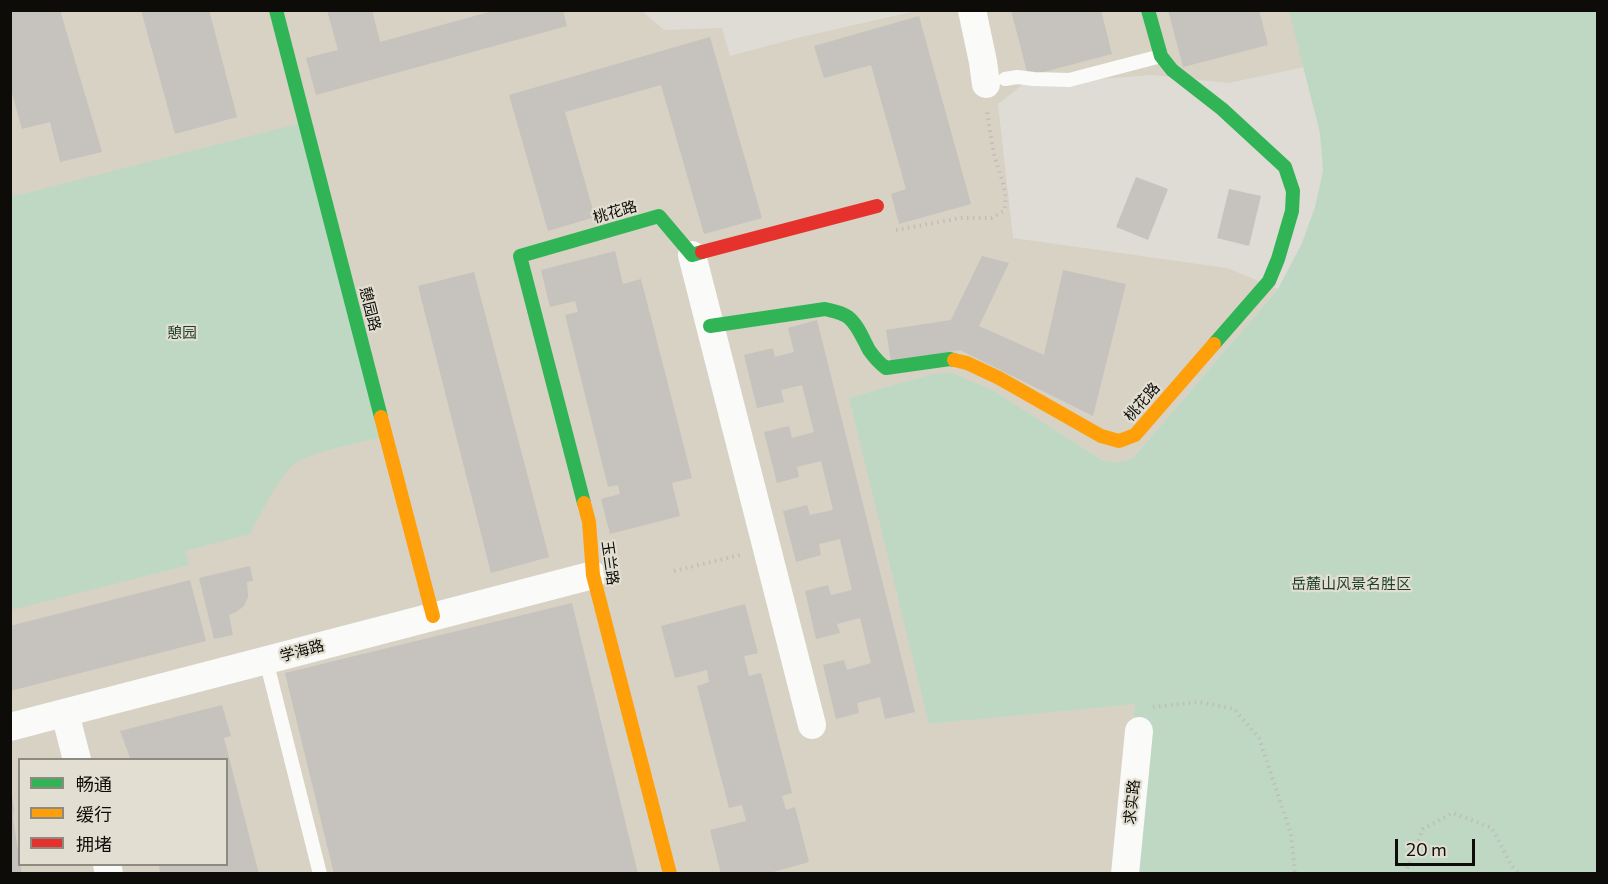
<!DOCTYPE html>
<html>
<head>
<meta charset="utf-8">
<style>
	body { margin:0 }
	#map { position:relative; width:1608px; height:884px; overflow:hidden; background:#dedcd5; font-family:Commissioner,"Noto Sans SC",sans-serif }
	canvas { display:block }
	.frame { position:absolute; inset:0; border:12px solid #0d0c08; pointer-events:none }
	.legend { position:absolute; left:18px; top:758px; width:210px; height:108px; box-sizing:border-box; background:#e2ded1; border:2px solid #8d8a81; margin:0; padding:8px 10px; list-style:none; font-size:18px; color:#0d0c08 }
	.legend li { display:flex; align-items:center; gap:12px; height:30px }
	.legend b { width:30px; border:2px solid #8d8a81 }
	.scale { position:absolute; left:1395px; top:839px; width:80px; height:27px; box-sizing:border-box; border:3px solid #0d0c08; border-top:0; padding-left:8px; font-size:18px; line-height:21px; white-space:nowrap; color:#0d0c08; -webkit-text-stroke:4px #e2ded1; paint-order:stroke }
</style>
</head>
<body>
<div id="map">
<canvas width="1608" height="884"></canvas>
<div class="frame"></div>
<ul class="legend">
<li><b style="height:8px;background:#30b455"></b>畅通</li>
<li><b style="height:8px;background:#ff9f0a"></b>缓行</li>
<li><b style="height:8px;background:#e5322d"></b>拥堵</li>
</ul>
<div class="scale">20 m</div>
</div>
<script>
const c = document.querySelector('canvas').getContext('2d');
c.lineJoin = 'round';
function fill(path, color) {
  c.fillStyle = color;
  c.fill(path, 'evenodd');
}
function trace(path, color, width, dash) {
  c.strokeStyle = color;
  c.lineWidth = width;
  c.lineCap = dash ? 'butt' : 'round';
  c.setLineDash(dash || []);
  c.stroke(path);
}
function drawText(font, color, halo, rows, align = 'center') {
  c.font = font + ' Commissioner,"Noto Sans SC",sans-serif';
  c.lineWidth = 4.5;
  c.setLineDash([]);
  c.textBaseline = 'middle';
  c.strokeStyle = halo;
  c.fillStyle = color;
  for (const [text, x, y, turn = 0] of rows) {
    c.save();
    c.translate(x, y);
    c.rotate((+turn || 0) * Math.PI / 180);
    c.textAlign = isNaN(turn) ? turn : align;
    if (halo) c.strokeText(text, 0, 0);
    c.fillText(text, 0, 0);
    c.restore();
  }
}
const built = new Path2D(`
	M 10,11 L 642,11 L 664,30 L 722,28 L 730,56 L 797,38 L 916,11 L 1289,11 L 1304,67 L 1229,83 L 1152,75 L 1022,85 L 998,104 L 1013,238 L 1227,268 L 1278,289 L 1133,458 L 1121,463 L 1112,464 L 1102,460 L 996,392 L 929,724 L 1135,703 L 1118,873 L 11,873 ZM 20,760 L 226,760 L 226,864 L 20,864 Z`);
const green = new Path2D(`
	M 1289,11 L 1597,11 L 1597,873 L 1118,873 L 1135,704 L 929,724 L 849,398 L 933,374 L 952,373 L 996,392 L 1102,460 C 1114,464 1121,463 1133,458 L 1278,289 L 1302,243 L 1315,207 L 1323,171 L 1320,133 Z
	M 305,122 L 386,436 C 364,442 307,452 292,466 C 276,481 261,514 250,534 L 185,551 L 189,565 L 11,610 L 11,197 Z`);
const building = new Path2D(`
	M 10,10 L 60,10 L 102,152 L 60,162 L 50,122 L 22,129 L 10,86 Z
	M 141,10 L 209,10 L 237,117 L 175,134 Z
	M 327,10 L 372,10 L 380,42 L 489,12 L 488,10 L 563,10 L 567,26 L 316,95 L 306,58 L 338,50 Z
	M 1011,10 L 1101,10 L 1112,54 L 1028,76 Z
	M 1168,10 L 1259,10 L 1268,45 L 1183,67 Z
	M 919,16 L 971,204 L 899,224 L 891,194 L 906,189 L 871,65 L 824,78 L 814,46 Z
	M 710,37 L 762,218 L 704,234 L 661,85 L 565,112 L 595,217 L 548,231 L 509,95 Z
	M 1136,177 L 1168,189 L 1148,240 L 1116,227 Z
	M 1229,189 L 1261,196 L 1249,246 L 1217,238 Z
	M 615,251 L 623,284 L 641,279 L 692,478 L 672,483 L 680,516 L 610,534 L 601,499 L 620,494 L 618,485 L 608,487 L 565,315 L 578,312 L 575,301 L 550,307 L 541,270 Z
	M 982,256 L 1009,263 L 979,326 L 1044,355 L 1063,270 L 1126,284 L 1093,416 L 960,350 L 891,362 L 886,330 L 951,320 Z
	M 474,272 L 549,557 L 491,573 L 418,286 Z
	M 817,320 L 915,712 L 885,719 L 880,697 L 857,703 L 859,713 L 836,719 L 823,665 L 844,660 L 847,670 L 871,663 L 860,618 L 837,624 L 840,633 L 816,639 L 805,591 L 828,585 L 831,595 L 852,590 L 840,539 L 819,544 L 821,555 L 796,562 L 783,511 L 807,505 L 810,515 L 833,510 L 821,461 L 797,467 L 799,477 L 777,483 L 764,432 L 789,426 L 792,438 L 814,432 L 802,385 L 781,390 L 784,402 L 757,408 L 744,355 L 773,348 L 775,357 L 794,352 L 788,328 Z
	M 250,566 L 253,581 L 247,582 L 248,597 L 244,606 L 236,612 L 229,615 L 233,635 L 214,639 L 199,578 Z
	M 190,580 L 206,641 L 10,691 L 10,626 Z
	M 572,603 L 638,874 L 334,874 L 285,673 Z
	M 745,604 L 758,653 L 744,656 L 749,676 L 761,673 L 792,793 L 782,796 L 786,810 L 795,807 L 809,862 L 766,874 L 721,874 L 710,830 L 746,821 L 742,805 L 729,808 L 697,686 L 709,682 L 707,670 L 675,678 L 661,626 Z
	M 222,705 L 231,736 L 224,738 L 259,874 L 160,874 L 159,864 L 226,864 L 226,760 L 131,760 L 120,731 Z
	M 11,789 L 14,808 L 13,819 L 22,874 L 10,874 Z`);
const path = new Path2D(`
	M 896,230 L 961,218 L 991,218 L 1004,211 C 1009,190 999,174 994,154 C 991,140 989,125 987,111
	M 674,571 L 740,555
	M 1153,707 L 1199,702 L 1234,709 L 1259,738 L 1291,834 L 1295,874
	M 1405,874 L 1423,829 L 1453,813 L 1492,828 L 1511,865 L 1519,874`);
const lane = new Path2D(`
	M 1005,79 L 1017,77 L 1034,79 L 1069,80 L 1161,56
	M 266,660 L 320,874`);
const street = new Path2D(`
	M 972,10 L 983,62 L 986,84
	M 692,255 L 812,725
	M 65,713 L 77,760
	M 10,727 L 593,575
	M 107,864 L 109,874
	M 1125,874 L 1139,731`);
const fast = new Path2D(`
	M 276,10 L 381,417
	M 1148,10 L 1161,56 L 1172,70 L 1222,109 L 1285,167 L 1293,191 L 1292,211 L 1278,259 L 1269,281 L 1214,344
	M 710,326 L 825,309 C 833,311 841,312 848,317 C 858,325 863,339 869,350 C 874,357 879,363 886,368 L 950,359 L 954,360
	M 584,503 L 520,256 L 659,216 L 692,255 L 702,252`);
const slow = new Path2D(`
	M 954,360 L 967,363 L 999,378 L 1101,436 L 1119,441 L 1135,435 L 1214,344
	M 381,417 L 433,616
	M 584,503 L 589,522 L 593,575 L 670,874`);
const jam = new Path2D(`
	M 702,252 L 877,206`);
const streetNames = [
	["桃花路",615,212,-16],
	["憩园路",370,309,76],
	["桃花路",1142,402,-49],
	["玉兰路",610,563,82],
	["学海路",302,651,-15],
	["求实路",1132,802,-84]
];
const parkNames = [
	["憩园",182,333],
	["岳麓山风景名胜区",1351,584]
];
fill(built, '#d7d2c4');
fill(green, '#bfd8c4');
fill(building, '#c6c2bd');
trace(path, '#bebebb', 4, [1.5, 4.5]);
trace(lane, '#fafaf9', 14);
trace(street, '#fafaf9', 28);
trace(fast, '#30b455', 14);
trace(slow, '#ff9f0a', 14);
trace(jam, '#e5322d', 14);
drawText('15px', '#0d0c08', '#e2ded1', streetNames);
drawText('15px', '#1b3f2a', '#e2ded1', parkNames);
</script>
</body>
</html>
